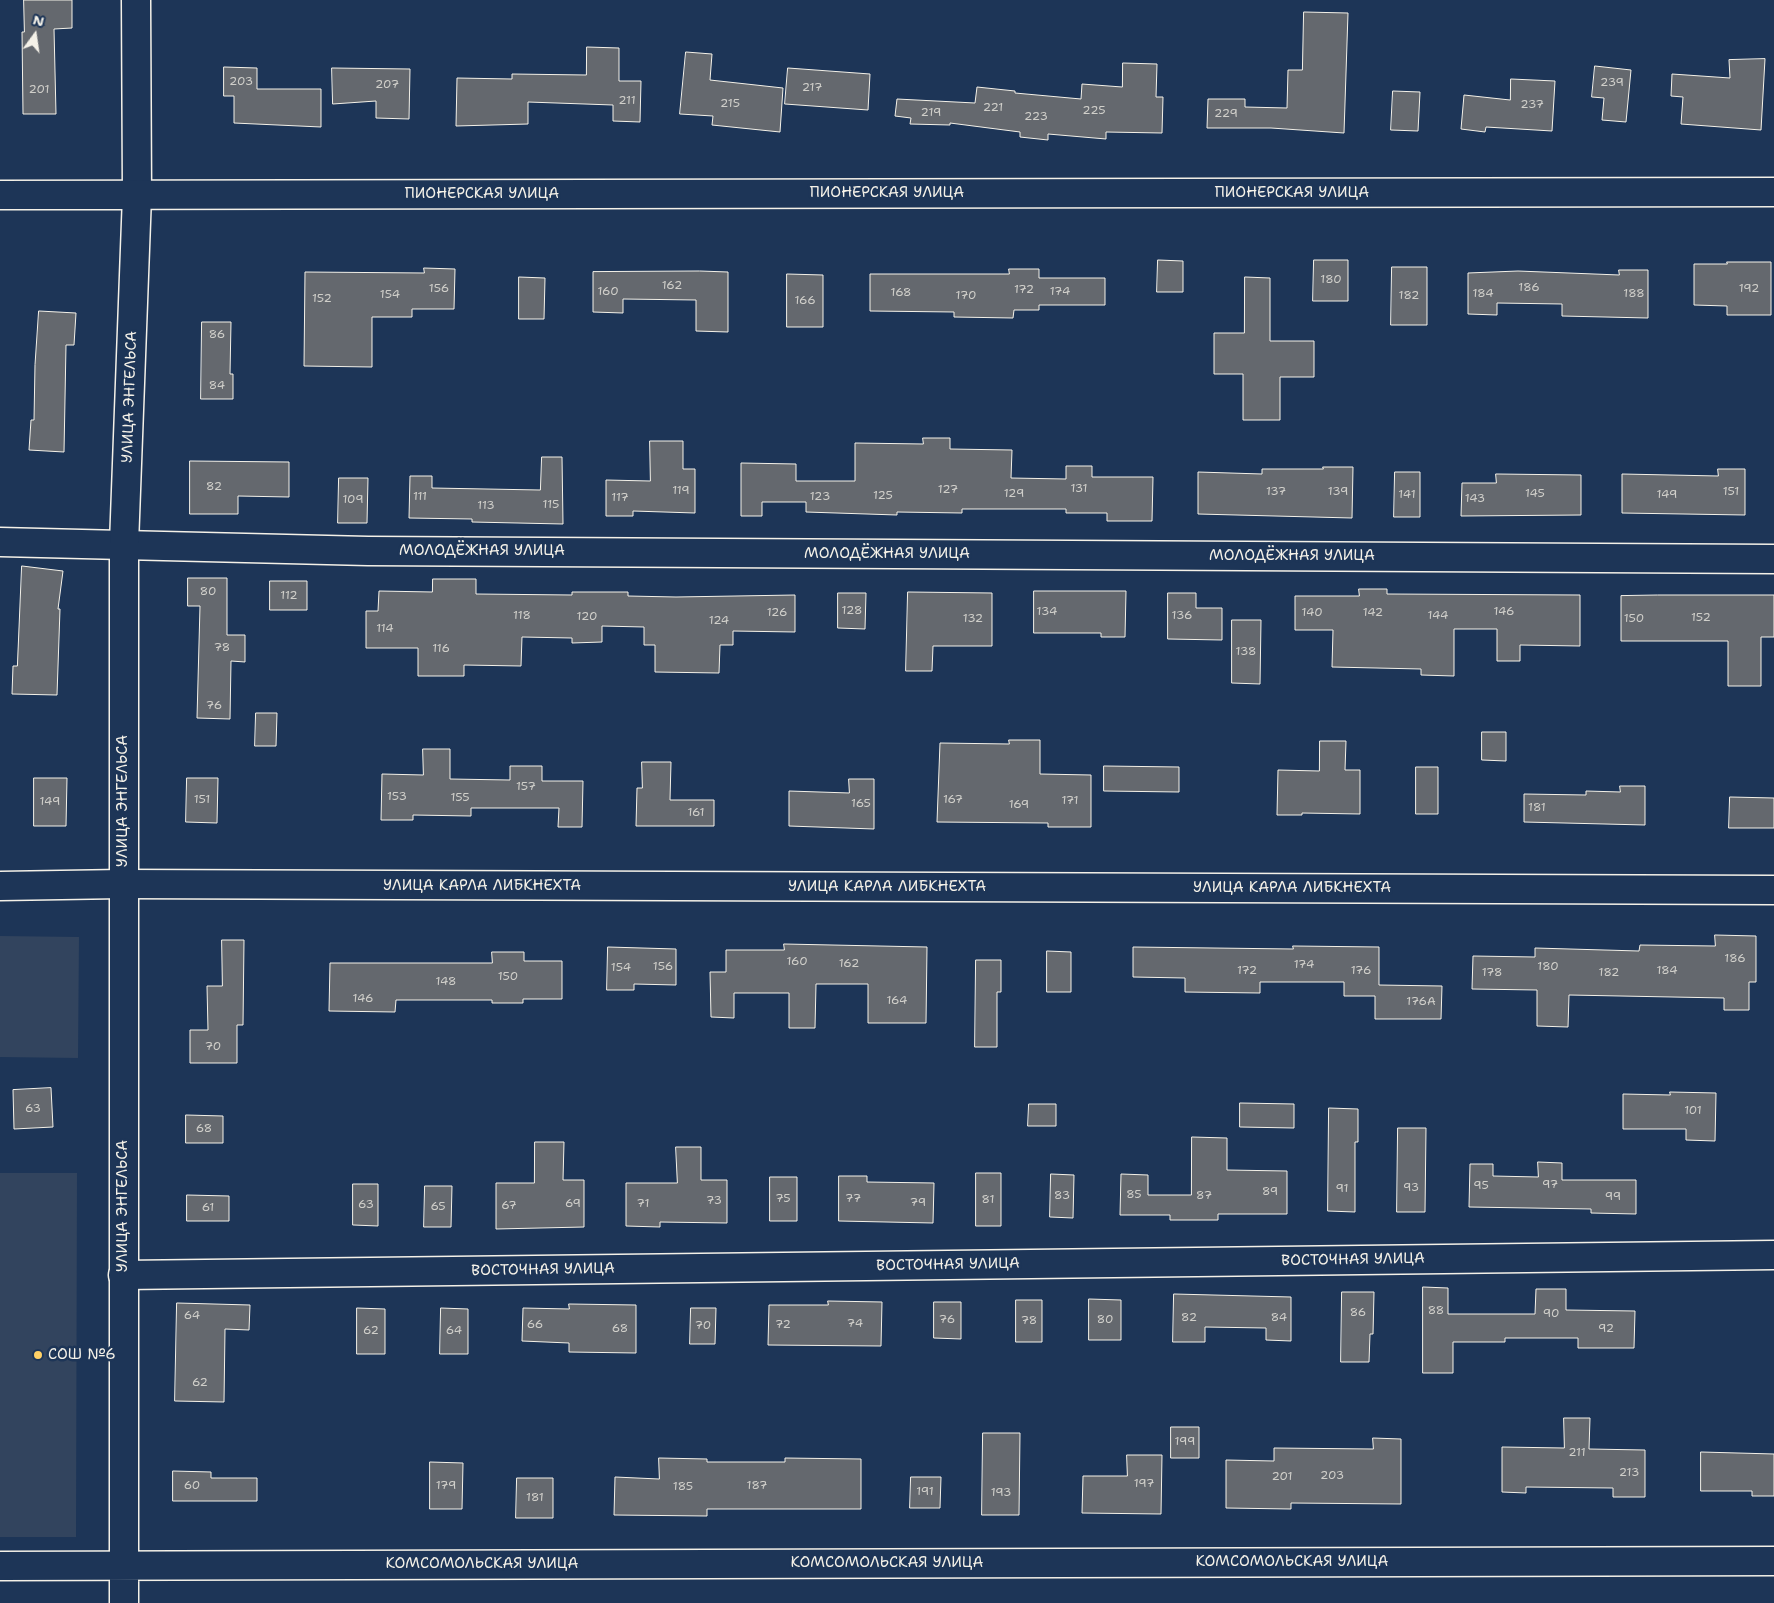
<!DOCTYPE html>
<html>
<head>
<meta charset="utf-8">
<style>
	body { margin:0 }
	#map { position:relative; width:1774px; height:1603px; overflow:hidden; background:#1d3557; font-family:"Shantell Sans",sans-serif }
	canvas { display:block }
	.north { position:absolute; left:10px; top:10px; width:50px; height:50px; -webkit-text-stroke:4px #1d3557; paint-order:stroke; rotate:14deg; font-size:14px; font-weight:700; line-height:20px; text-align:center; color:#f4f1e8 }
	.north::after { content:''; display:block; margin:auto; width:18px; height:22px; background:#f4f1e8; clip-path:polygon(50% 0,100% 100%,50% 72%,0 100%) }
</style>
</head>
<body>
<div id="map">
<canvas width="1774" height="1603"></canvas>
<div class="north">N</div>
</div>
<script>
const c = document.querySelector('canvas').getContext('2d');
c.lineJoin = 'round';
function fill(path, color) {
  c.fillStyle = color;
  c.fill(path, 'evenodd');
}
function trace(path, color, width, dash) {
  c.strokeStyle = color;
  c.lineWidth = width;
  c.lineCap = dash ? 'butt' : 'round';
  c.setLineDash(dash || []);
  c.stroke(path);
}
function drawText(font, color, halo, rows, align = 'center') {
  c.font = font + ' "Shantell Sans",sans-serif';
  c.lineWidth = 5;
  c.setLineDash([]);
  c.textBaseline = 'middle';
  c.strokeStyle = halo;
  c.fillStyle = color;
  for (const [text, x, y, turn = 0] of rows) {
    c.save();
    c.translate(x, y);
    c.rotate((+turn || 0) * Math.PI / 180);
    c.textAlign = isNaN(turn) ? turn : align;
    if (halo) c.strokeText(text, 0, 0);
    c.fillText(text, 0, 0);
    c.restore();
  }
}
const built = new Path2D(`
	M 0,936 L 79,937 L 78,1058 L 0,1057 Z
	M 0,1173 L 77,1173 L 76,1537 L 0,1537 Z`);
const building = new Path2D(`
	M 24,0 L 72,0 L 72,28 L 54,29 L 56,114 L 23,114 L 22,32 L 24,32 Z
	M 1304,12 L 1348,13 L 1344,133 L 1271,128 L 1207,128 L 1208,99 L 1245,99 L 1245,107 L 1287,108 L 1288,70 L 1302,70 Z
	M 587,47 L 619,48 L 619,81 L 641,81 L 640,122 L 613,121 L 613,105 L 528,102 L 528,124 L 456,126 L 457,78 L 512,79 L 512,74 L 586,75 Z
	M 686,52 L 712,54 L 710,80 L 783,88 L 780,132 L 712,125 L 713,116 L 680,114 Z
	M 1765,59 L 1761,130 L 1681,124 L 1683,97 L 1671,96 L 1672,74 L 1730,78 L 1729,60 Z
	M 1123,63 L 1157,64 L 1156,97 L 1163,97 L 1162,133 L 1106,132 L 1106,139 L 1048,134 L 1048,140 L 1020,137 L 1020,132 L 950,123 L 950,125 L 910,124 L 911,118 L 895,116 L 897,99 L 975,103 L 977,87 L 1015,91 L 1015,93 L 1081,99 L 1082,84 L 1122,87 Z
	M 1595,66 L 1631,70 L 1626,122 L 1602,120 L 1604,98 L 1592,97 Z
	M 224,67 L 257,68 L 257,89 L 321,89 L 321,127 L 234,123 L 234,96 L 224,96 Z
	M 332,68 L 410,69 L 409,119 L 376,118 L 376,101 L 333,104 Z
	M 788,68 L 870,74 L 868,110 L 785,104 Z
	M 1511,79 L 1555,81 L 1552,131 L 1486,127 L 1485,132 L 1461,129 L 1464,95 L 1510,100 Z
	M 1393,91 L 1420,92 L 1418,131 L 1391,130 Z
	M 1158,260 L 1183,261 L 1183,292 L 1157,292 Z
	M 1314,260 L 1348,260 L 1348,301 L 1313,301 Z
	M 1727,262 L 1771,262 L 1771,315 L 1727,315 L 1727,306 L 1694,305 L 1694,264 L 1727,264 Z
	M 1392,267 L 1427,267 L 1427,325 L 1391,325 Z
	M 424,268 L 455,269 L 454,309 L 412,309 L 412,317 L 372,317 L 372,367 L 304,366 L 305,272 L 424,273 Z
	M 1009,269 L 1039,269 L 1039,278 L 1105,278 L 1105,305 L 1039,305 L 1039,310 L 1014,310 L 1013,318 L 954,317 L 954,312 L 870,311 L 870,274 L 1009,274 Z
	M 1619,270 L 1648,270 L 1648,318 L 1562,316 L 1562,304 L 1497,303 L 1497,315 L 1468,314 L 1468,273 L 1518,271 L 1619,275 Z
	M 700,271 L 728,272 L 728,332 L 696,331 L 696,300 L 623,299 L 623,313 L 593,312 L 593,272 Z
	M 787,274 L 823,275 L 823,327 L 787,327 Z
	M 519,277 L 545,278 L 544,319 L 519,319 Z
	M 1245,277 L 1270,278 L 1270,341 L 1314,341 L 1314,377 L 1280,377 L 1280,420 L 1243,420 L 1243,374 L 1214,374 L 1214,333 L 1244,333 Z
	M 39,311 L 76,313 L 74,345 L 66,345 L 64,452 L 29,450 L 31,420 L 34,420 L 35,365 Z
	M 202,322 L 231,322 L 230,374 L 233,374 L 233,399 L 201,399 Z
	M 923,438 L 950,438 L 950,449 L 1012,450 L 1011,478 L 1066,479 L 1066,466 L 1092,466 L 1092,477 L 1153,477 L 1152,521 L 1107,521 L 1107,513 L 1066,513 L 1066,509 L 962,509 L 962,513 L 897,512 L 897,515 L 806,512 L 806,502 L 762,502 L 762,516 L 741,516 L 741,463 L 796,464 L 796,481 L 855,481 L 855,443 L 923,444 Z
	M 650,441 L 683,441 L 683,469 L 695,469 L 695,513 L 633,511 L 633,516 L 606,516 L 606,480 L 650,481 Z
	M 542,457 L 562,457 L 563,524 L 472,522 L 472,519 L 409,518 L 410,476 L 432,476 L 432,488 L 540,490 Z
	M 190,461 L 289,462 L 289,497 L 238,496 L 238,514 L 190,514 Z
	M 1323,467 L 1353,467 L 1352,518 L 1198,514 L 1198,472 L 1262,474 L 1262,469 L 1323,469 Z
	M 1718,469 L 1745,469 L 1745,515 L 1622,513 L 1622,474 L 1718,476 Z
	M 1395,472 L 1420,472 L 1420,517 L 1394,517 Z
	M 1496,474 L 1581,475 L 1581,515 L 1461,516 L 1462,483 L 1496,483 Z
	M 339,478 L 368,478 L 367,523 L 338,523 Z
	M 22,566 L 63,571 L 58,609 L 60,609 L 57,695 L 12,694 L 13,666 L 17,666 Z
	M 188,578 L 227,578 L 227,635 L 245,635 L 245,662 L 231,661 L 230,719 L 197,718 L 200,606 L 188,606 Z
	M 433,579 L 476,579 L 476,594 L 572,595 L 572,592 L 628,592 L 628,596 L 676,597 L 795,595 L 795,632 L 733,631 L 733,645 L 720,645 L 719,673 L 655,672 L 655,645 L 644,645 L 644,627 L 602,626 L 602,642 L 572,643 L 572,638 L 522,637 L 521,666 L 464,665 L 464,676 L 418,676 L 418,648 L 366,648 L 366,611 L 378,611 L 379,591 L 432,592 Z
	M 270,581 L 307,581 L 307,610 L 270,610 Z
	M 1359,589 L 1387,589 L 1387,594 L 1580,595 L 1580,646 L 1520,645 L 1520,661 L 1497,661 L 1497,629 L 1454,629 L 1454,676 L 1421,675 L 1421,669 L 1332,667 L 1333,630 L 1295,630 L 1295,596 L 1359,596 Z
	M 1034,591 L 1126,591 L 1125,637 L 1101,637 L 1101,633 L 1034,633 Z
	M 908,592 L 992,593 L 992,646 L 933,646 L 932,671 L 906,671 Z
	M 838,593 L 866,593 L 865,629 L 838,628 Z
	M 1168,593 L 1196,593 L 1196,608 L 1222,608 L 1222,640 L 1168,639 Z
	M 1658,595 L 1774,595 L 1774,637 L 1761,637 L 1761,686 L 1728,686 L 1728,641 L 1621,641 L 1621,596 Z
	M 1232,620 L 1261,620 L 1260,684 L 1232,683 Z
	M 256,713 L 277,713 L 276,746 L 255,746 Z
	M 1482,732 L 1506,732 L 1506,761 L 1482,760 Z
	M 1009,740 L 1040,740 L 1040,774 L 1091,775 L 1091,827 L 1048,827 L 1048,823 L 937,822 L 940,743 L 1009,744 Z
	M 1320,741 L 1346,741 L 1345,770 L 1360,770 L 1360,814 L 1302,813 L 1302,815 L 1277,815 L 1278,770 L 1319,771 Z
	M 423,749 L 450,749 L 450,779 L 510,780 L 510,766 L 542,766 L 542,781 L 583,781 L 582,827 L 558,827 L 559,808 L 471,808 L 471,816 L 413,815 L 413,820 L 381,820 L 382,774 L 423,775 Z
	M 642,762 L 671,762 L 670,800 L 714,800 L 714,826 L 636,826 L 637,788 L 642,788 Z
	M 1104,766 L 1179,767 L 1179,792 L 1104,791 Z
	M 1416,767 L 1438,767 L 1438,814 L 1416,814 Z
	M 34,778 L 67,778 L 66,826 L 34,826 Z
	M 187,778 L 218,778 L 217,823 L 186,822 Z
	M 849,779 L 874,779 L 874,829 L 789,826 L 789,791 L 849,793 Z
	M 1620,786 L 1645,786 L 1645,825 L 1524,822 L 1524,794 L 1586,795 L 1586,791 L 1620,792 Z
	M 1730,797 L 1774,798 L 1774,828 L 1729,828 Z
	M 1715,935 L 1756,936 L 1756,982 L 1749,982 L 1749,1010 L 1724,1010 L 1724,998 L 1569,995 L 1568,1027 L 1537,1026 L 1537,990 L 1472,989 L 1473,956 L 1535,957 L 1535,948 L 1639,951 L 1640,945 L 1715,946 Z
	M 222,940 L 244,940 L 243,1025 L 237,1025 L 237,1063 L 190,1063 L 190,1030 L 208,1030 L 207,986 L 222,986 Z
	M 784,944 L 927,947 L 926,1023 L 868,1023 L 868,984 L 816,984 L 815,1028 L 789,1028 L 789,993 L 734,993 L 734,1018 L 711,1017 L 710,972 L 726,972 L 726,950 L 784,950 Z
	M 1293,946 L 1379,947 L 1379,985 L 1442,986 L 1441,1019 L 1375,1019 L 1375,996 L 1344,996 L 1344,982 L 1260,982 L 1260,993 L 1185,992 L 1185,978 L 1133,977 L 1133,947 L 1293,949 Z
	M 608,947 L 676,949 L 676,985 L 634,984 L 634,990 L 607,990 Z
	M 1047,951 L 1071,952 L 1071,992 L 1047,992 Z
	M 492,952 L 524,952 L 524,961 L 562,961 L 562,999 L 523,999 L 523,1003 L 492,1003 L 492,1000 L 396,1000 L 395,1012 L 329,1011 L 330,963 L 492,963 Z
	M 976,960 L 1001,960 L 1001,992 L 997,992 L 997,1047 L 975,1047 Z
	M 51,1088 L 53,1127 L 14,1129 L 13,1090 Z
	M 1670,1092 L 1716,1093 L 1715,1141 L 1686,1140 L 1686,1129 L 1623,1129 L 1623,1094 L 1670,1095 Z
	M 1240,1103 L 1294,1104 L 1294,1128 L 1240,1127 Z
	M 1029,1104 L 1056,1104 L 1056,1126 L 1028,1126 Z
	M 1329,1108 L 1358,1109 L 1358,1142 L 1355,1142 L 1355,1212 L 1328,1211 Z
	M 186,1115 L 223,1116 L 223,1143 L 186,1143 Z
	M 1398,1128 L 1426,1128 L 1425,1212 L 1397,1212 Z
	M 1192,1137 L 1227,1138 L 1227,1170 L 1287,1171 L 1287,1214 L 1218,1214 L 1218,1220 L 1170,1220 L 1170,1215 L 1120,1215 L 1121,1174 L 1148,1175 L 1148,1195 L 1191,1195 Z
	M 535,1142 L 564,1142 L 563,1180 L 584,1180 L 584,1227 L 496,1229 L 496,1183 L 534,1183 Z
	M 676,1147 L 701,1147 L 701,1180 L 727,1180 L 727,1223 L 660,1222 L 660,1227 L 626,1226 L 626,1183 L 677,1183 Z
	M 1538,1162 L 1562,1163 L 1562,1180 L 1636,1180 L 1636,1214 L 1591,1213 L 1591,1209 L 1469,1207 L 1470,1164 L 1493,1164 L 1493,1176 L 1538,1177 Z
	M 976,1173 L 1001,1173 L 1001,1226 L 976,1226 Z
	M 1051,1174 L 1074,1175 L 1073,1218 L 1050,1217 Z
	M 839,1176 L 867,1176 L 867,1182 L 934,1183 L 933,1223 L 839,1221 Z
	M 770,1177 L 797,1177 L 797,1221 L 770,1221 Z
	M 353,1184 L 378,1184 L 378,1226 L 353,1225 Z
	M 425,1186 L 452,1186 L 451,1227 L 424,1227 Z
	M 187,1195 L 229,1196 L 229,1221 L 187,1221 Z
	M 1423,1287 L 1448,1288 L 1448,1314 L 1535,1314 L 1536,1289 L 1566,1289 L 1566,1310 L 1635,1311 L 1634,1348 L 1578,1348 L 1578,1338 L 1505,1338 L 1505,1342 L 1453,1342 L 1453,1373 L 1423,1373 Z
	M 1342,1292 L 1374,1292 L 1373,1334 L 1370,1334 L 1369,1362 L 1341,1362 Z
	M 1174,1294 L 1291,1297 L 1291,1341 L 1266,1340 L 1266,1328 L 1205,1327 L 1205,1342 L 1173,1342 Z
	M 1089,1299 L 1121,1300 L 1121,1340 L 1089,1340 Z
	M 1016,1300 L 1042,1300 L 1042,1342 L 1016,1342 Z
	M 828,1301 L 882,1302 L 881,1346 L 768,1345 L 769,1305 L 828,1305 Z
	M 934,1302 L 961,1302 L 961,1339 L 934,1338 Z
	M 177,1303 L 250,1305 L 249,1330 L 225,1329 L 224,1402 L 175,1401 Z
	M 569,1304 L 636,1305 L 636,1353 L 569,1352 L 569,1343 L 522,1341 L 523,1308 L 569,1309 Z
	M 357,1308 L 385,1309 L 385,1354 L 357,1354 Z
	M 441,1308 L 468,1309 L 468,1354 L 440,1354 Z
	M 691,1308 L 716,1308 L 715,1344 L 690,1344 Z
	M 1564,1418 L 1590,1418 L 1589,1449 L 1645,1450 L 1645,1497 L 1613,1497 L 1613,1488 L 1526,1487 L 1526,1493 L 1502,1492 L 1502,1447 L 1564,1448 Z
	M 1171,1427 L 1199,1427 L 1199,1458 L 1171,1458 Z
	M 983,1433 L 1020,1433 L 1019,1515 L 982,1515 Z
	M 1373,1438 L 1401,1439 L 1401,1504 L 1291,1503 L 1291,1509 L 1226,1508 L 1226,1460 L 1274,1461 L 1274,1448 L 1373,1449 Z
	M 1701,1452 L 1774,1454 L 1774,1496 L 1752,1496 L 1752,1491 L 1701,1491 Z
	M 1127,1455 L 1162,1455 L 1161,1514 L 1082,1513 L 1083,1476 L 1127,1476 Z
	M 659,1458 L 707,1459 L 707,1462 L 785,1462 L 785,1458 L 861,1459 L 861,1509 L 707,1509 L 707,1516 L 614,1515 L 615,1477 L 659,1479 Z
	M 430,1462 L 463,1463 L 462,1509 L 430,1509 Z
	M 173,1471 L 211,1472 L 211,1478 L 257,1478 L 257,1501 L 173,1501 Z
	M 911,1477 L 941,1477 L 940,1508 L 910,1508 Z
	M 517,1478 L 553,1478 L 553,1518 L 516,1518 Z`);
const minor = new Path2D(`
	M 136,0 L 137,195
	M 0,542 L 368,551 L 1774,559
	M 0,886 L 122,884 L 1774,890
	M 123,1275 L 1774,1255`);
const tertiary = new Path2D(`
	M 0,195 L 1774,192
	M 0,1566 L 1774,1561
	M 124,1603 L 124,544 L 137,195`);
const markers = [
	[38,1355,5,"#ffd166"]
];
const numberNames = [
	["203",241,82],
	["239",1612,83],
	["207",387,85],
	["217",812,88],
	["201",39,90],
	["211",627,101],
	["215",730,104],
	["237",1532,105],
	["221",993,108],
	["225",1094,111],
	["219",931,113],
	["229",1226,114],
	["223",1036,117],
	["180",1331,280],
	["162",672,286],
	["186",1529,288],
	["156",439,289],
	["192",1749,289],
	["172",1024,290],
	["160",608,292],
	["174",1060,292],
	["168",901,293],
	["184",1483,294],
	["188",1634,294],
	["154",390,295],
	["170",966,296],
	["182",1409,296],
	["152",322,299],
	["166",805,301],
	["86",217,335],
	["84",217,386],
	["82",214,487],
	["131",1079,489],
	["127",948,490],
	["119",681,491],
	["137",1276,492],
	["139",1338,492],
	["151",1731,492],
	["129",1014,494],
	["145",1535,494],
	["141",1407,495],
	["149",1667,495],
	["125",883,496],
	["111",420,497],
	["123",820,497],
	["117",620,498],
	["143",1475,499],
	["109",353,500],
	["115",551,505],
	["113",486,506],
	["80",208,592],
	["112",289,596],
	["128",852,611],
	["134",1047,612],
	["146",1504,612],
	["126",777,613],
	["140",1312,613],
	["142",1373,613],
	["118",522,616],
	["136",1182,616],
	["144",1438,616],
	["120",587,617],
	["152",1701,618],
	["132",973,619],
	["150",1634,619],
	["124",719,621],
	["114",385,629],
	["78",222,648],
	["116",441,649],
	["138",1246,652],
	["76",214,706],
	["157",526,787],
	["153",397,797],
	["155",460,798],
	["151",202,800],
	["167",953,800],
	["171",1070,801],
	["149",50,802],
	["165",861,804],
	["169",1019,805],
	["181",1537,808],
	["161",696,813],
	["186",1735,959],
	["160",797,962],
	["162",849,964],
	["174",1304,965],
	["156",663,967],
	["180",1548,967],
	["154",621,968],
	["172",1247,971],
	["176",1361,971],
	["184",1667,971],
	["178",1492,973],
	["182",1609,973],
	["150",508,977],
	["148",446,982],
	["146",363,999],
	["164",897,1001],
	["176А",1421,1002],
	["70",213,1047],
	["63",33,1109],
	["101",1693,1111],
	["68",204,1129],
	["97",1550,1185],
	["95",1481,1186],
	["93",1411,1188],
	["91",1342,1189],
	["89",1270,1192],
	["85",1134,1195],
	["83",1062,1196],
	["87",1204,1196],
	["99",1613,1197],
	["75",783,1199],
	["77",853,1199],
	["81",988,1200],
	["73",714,1201],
	["79",918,1203],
	["69",573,1204],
	["71",643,1204],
	["63",366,1205],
	["67",509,1206],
	["65",438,1207],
	["61",208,1208],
	["88",1436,1311],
	["86",1358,1313],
	["90",1551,1314],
	["64",192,1316],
	["82",1189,1318],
	["84",1279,1318],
	["76",947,1320],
	["80",1105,1320],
	["78",1029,1321],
	["74",855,1324],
	["66",535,1325],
	["72",783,1325],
	["70",703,1326],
	["68",620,1329],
	["92",1606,1329],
	["62",371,1331],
	["64",454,1331],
	["62",200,1383],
	["199",1185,1442],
	["211",1577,1453],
	["213",1629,1473],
	["203",1332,1476],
	["201",1282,1477],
	["197",1144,1484],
	["60",192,1486],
	["179",446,1486],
	["187",757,1486],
	["185",683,1487],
	["191",925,1492],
	["193",1001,1493],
	["181",535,1498]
];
const streetNames = [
	["ПИОНЕРСКАЯ УЛИЦА",887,193],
	["ПИОНЕРСКАЯ УЛИЦА",1292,193],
	["ПИОНЕРСКАЯ УЛИЦА",482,194],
	["УЛИЦА ЭНГЕЛЬСА",130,397,-88],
	["МОЛОДЁЖНАЯ УЛИЦА",482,551],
	["МОЛОДЁЖНАЯ УЛИЦА",887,554],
	["МОЛОДЁЖНАЯ УЛИЦА",1292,556],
	["УЛИЦА ЭНГЕЛЬСА",123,801,-90],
	["УЛИЦА КАРЛА ЛИБКНЕХТА",482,886],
	["УЛИЦА КАРЛА ЛИБКНЕХТА",887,887],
	["УЛИЦА КАРЛА ЛИБКНЕХТА",1292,888],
	["УЛИЦА ЭНГЕЛЬСА",123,1206,-90],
	["ВОСТОЧНАЯ УЛИЦА",1353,1260,-1],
	["ВОСТОЧНАЯ УЛИЦА",948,1265,-1],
	["ВОСТОЧНАЯ УЛИЦА",543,1270,-1],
	["КОМСОМОЛЬСКАЯ УЛИЦА",1292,1562],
	["КОМСОМОЛЬСКАЯ УЛИЦА",887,1563],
	["КОМСОМОЛЬСКАЯ УЛИЦА",482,1564]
];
const poiNames = [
	["СОШ №6",48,1355]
];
fill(built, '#32445e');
fill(building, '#64686e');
trace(building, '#f4f1e8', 1);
trace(minor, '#f4f1e8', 31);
trace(tertiary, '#f4f1e8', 31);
trace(minor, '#1d3557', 28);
trace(tertiary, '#1d3557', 28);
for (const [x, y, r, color] of markers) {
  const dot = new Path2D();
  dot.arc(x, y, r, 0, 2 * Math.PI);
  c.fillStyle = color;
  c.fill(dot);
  trace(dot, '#1d3557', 2);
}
drawText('12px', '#d0cfca', null, numberNames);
drawText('15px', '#f4f1e8', '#1d3557', streetNames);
drawText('15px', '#f4f1e8', '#1d3557', poiNames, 'left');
</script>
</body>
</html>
